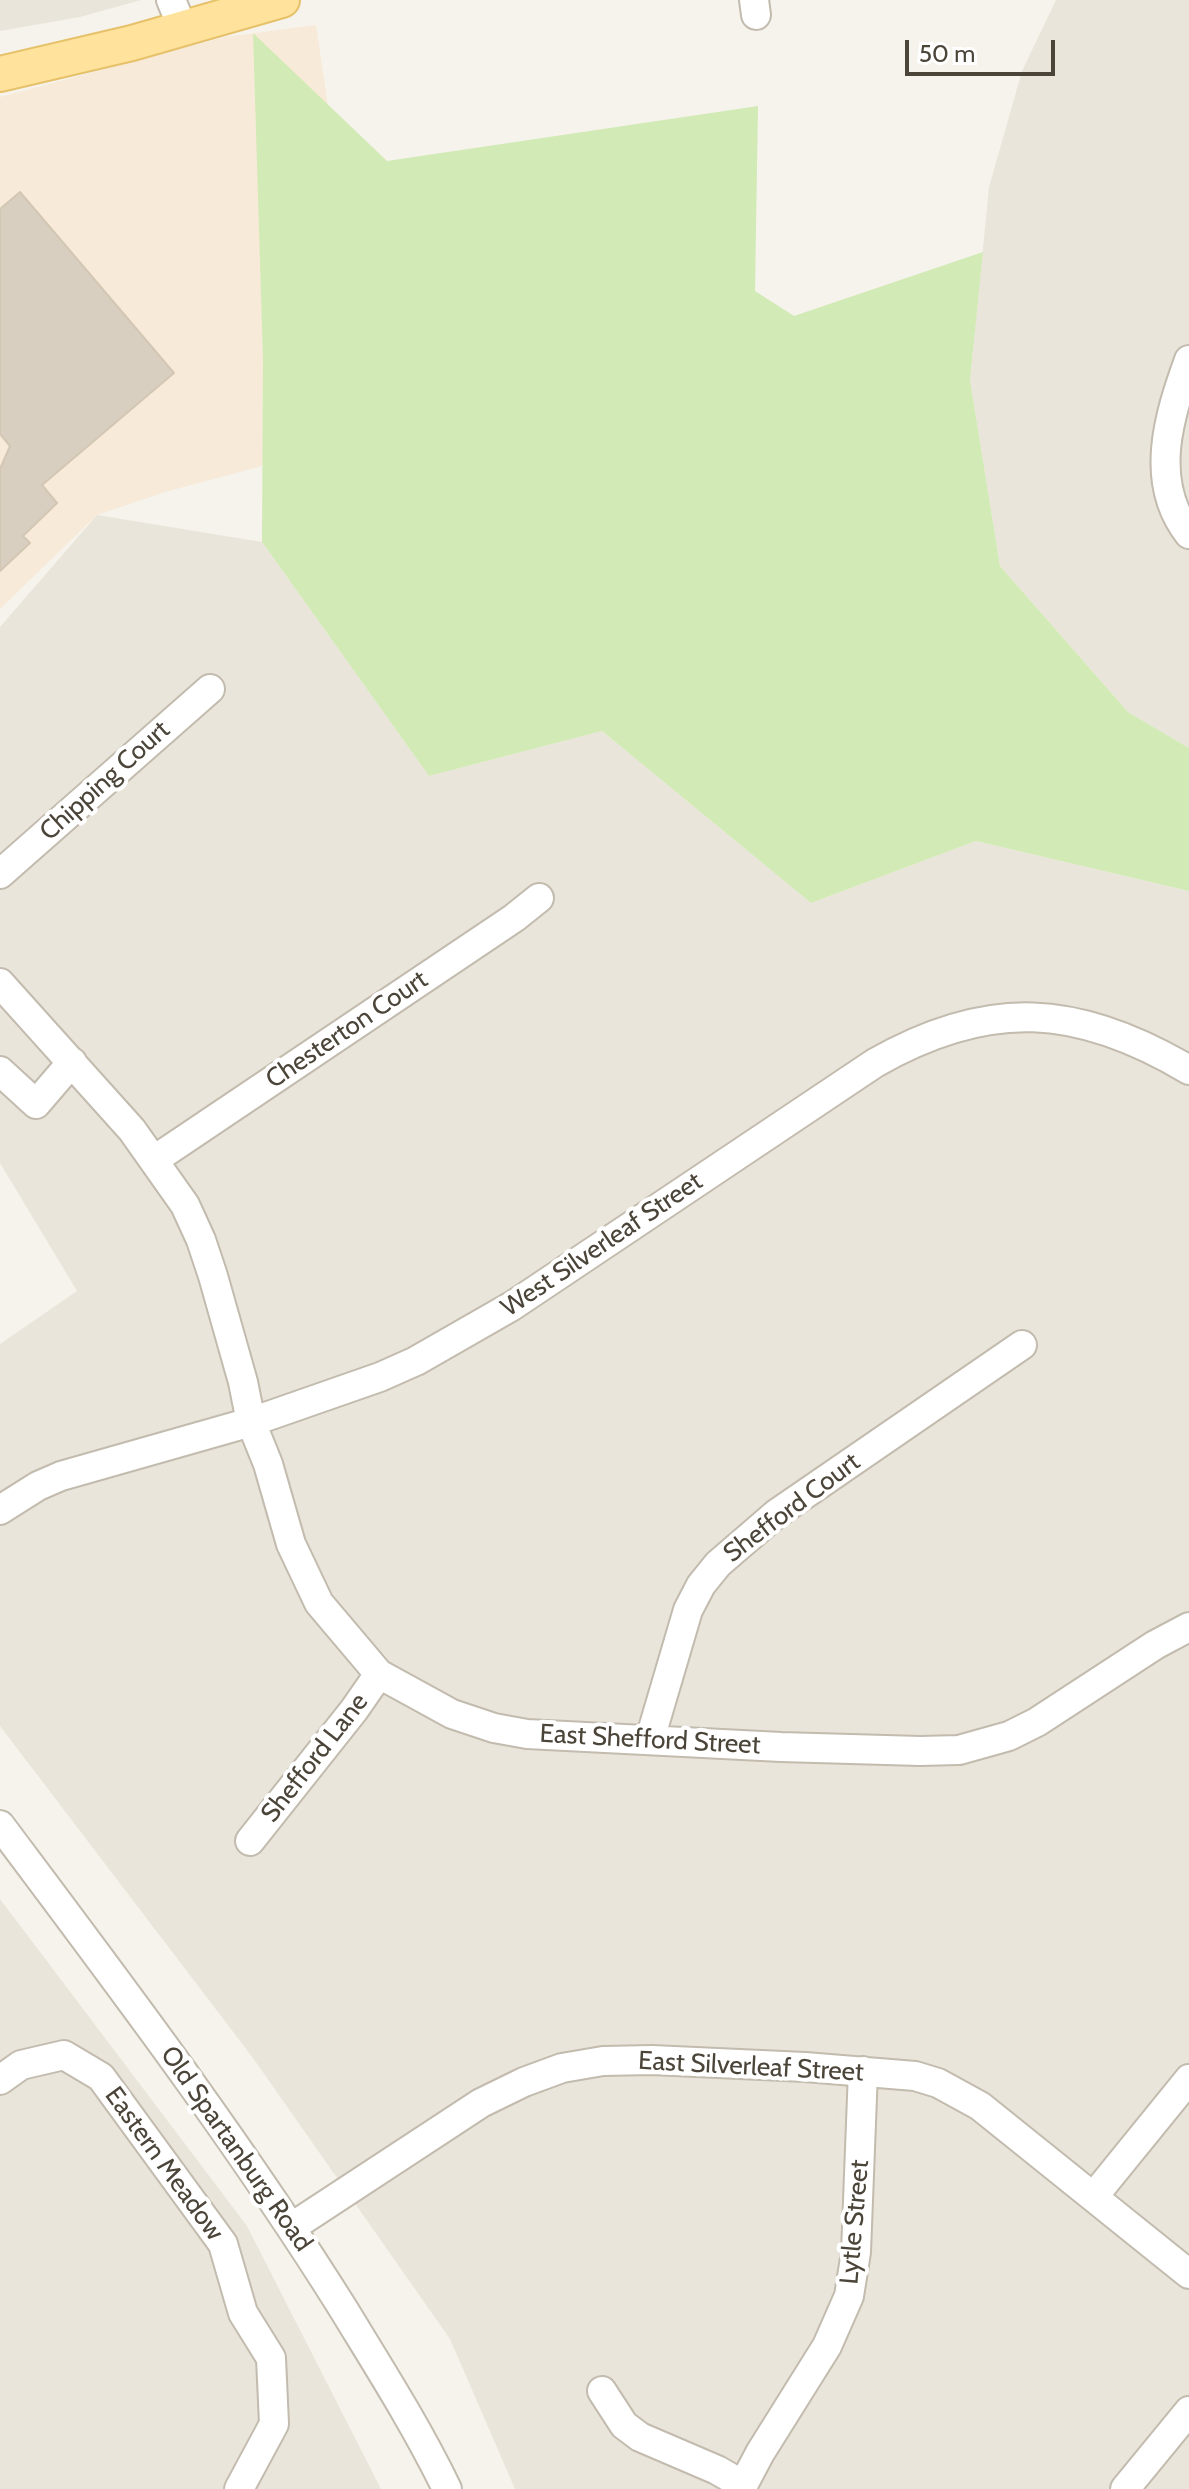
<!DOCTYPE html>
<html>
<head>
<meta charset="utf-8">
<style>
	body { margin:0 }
	#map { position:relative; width:1189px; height:2489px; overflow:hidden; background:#f6f3ec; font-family:Cabin,sans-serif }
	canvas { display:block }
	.scale { position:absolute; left:905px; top:40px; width:150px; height:36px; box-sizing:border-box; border:4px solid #4b4439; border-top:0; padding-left:10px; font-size:24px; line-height:28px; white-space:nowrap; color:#4b4439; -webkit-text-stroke:6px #fff; paint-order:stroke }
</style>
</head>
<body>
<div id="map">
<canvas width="1189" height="2489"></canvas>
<div class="scale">50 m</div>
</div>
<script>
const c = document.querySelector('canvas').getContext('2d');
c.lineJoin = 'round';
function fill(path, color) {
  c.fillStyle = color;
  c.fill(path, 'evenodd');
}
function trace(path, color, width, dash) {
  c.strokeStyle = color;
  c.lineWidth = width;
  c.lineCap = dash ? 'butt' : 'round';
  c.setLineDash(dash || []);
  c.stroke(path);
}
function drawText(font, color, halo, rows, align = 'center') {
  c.font = font + ' Cabin,sans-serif';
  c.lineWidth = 8;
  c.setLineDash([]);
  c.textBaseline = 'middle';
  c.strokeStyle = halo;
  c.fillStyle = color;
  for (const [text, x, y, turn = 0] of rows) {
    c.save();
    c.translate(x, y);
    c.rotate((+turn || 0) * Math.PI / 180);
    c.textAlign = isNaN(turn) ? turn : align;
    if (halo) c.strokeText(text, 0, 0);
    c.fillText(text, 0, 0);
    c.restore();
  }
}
const residential = new Path2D(`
	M 0,0 L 141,0 L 80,17 L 0,31 Z
	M 1056,0 L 1189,0 L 1189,748 L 1128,712 L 1000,566 L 970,380 L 989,187 L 1022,71 Z
	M 97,515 L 262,542 L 429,776 L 602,731 L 811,903 L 976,841 L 1189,891 L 1189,2489 L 515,2489 L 450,2339 L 253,2058 L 0,1726 L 0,1344 L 77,1291 L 0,1163 L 0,627 Z
	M 0,1899 L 247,2226 L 381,2489 L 0,2489 Z`);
const commercial = new Path2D(`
	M 316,25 L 353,274 L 303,455 L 165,492 L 97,515 L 0,609 L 0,97 L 225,37 Z`);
const green = new Path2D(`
	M 253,33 L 387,161 L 758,106 L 755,291 L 794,316 L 983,252 L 970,380 L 1000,566 L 1128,712 L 1189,748 L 1189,891 L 976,841 L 811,903 L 602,731 L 429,776 L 262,542 L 263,360 Z`);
const building = new Path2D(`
	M 20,192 L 174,373 L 42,485 L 57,503 L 23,536 L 30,543 L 0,571 L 0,469 L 10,446 L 0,434 L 0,209 Z`);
const minor = new Path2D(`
	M 171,0 L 183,29
	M 754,0 L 756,15
	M 1189,360 C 1169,415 1148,482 1189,534
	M 0,874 L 210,689
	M 0,983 L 132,1130 L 185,1205 L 201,1240 L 213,1276 L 243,1382 L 251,1422 L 268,1464 L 291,1544 L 319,1603 L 379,1674 L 452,1714 L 494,1728 L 527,1734 L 781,1747 L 920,1751 L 959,1750 L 1009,1736 L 1037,1722 L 1155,1645 L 1189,1627
	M 0,1071 L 36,1104 L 72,1062
	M 154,1160 L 514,918 L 539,898
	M 0,1510 L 38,1486 L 61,1476 L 251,1422 L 380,1377 L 416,1361 L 512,1306 L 875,1063 C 989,998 1078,1004 1189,1070
	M 650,1739 L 688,1610 L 701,1585 L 718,1564 L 776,1514 L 1022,1345
	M 0,1825 C 119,1984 239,2142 344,2310 C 380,2369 417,2427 447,2489
	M 250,1841 L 354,1710 L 379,1674
	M 0,2080 L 21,2065 L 64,2055 L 101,2077 L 223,2244 L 243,2313 L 271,2358 L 274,2424 L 239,2489
	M 1094,2196 L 1189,2079
	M 292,2227 L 481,2103 L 524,2082 L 562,2068 L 603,2061 L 652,2060 L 805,2067 L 915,2076 L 938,2083 L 980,2106 L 1189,2274
	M 602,2391 L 624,2425 L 640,2437 L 717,2470 L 743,2485
	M 741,2489 L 760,2453 L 827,2346 L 849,2296 L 856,2252 L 863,2071
	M 1125,2489 L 1189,2411`);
const major = new Path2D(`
	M 0,74 L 132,43 L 282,0`);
const streetNames = [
	["Chipping Court",105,781,-42],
	["Chesterton Court",347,1030,-34],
	["West Silverleaf Street",602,1245,-34],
	["Shefford Court",792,1508,-37],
	["East Shefford Street",650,1740,3],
	["Shefford Lane",315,1758,-52],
	["East Silverleaf Street",751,2067,3],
	["Old Spartanburg Road",236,2149,55],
	["Eastern Meadow",164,2164,54],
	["Lytle Street",855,2222,-85]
];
fill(residential, '#eae5da');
fill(commercial, '#f7ead8');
fill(green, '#d2eab5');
fill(building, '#d8cfc1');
trace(building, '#d3c7b4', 2);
trace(minor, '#c2bbae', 32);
trace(major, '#e6c16a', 38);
trace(minor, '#fff', 28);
trace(major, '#ffe39c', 34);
drawText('26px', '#4b4439', '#fff', streetNames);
</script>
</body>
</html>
